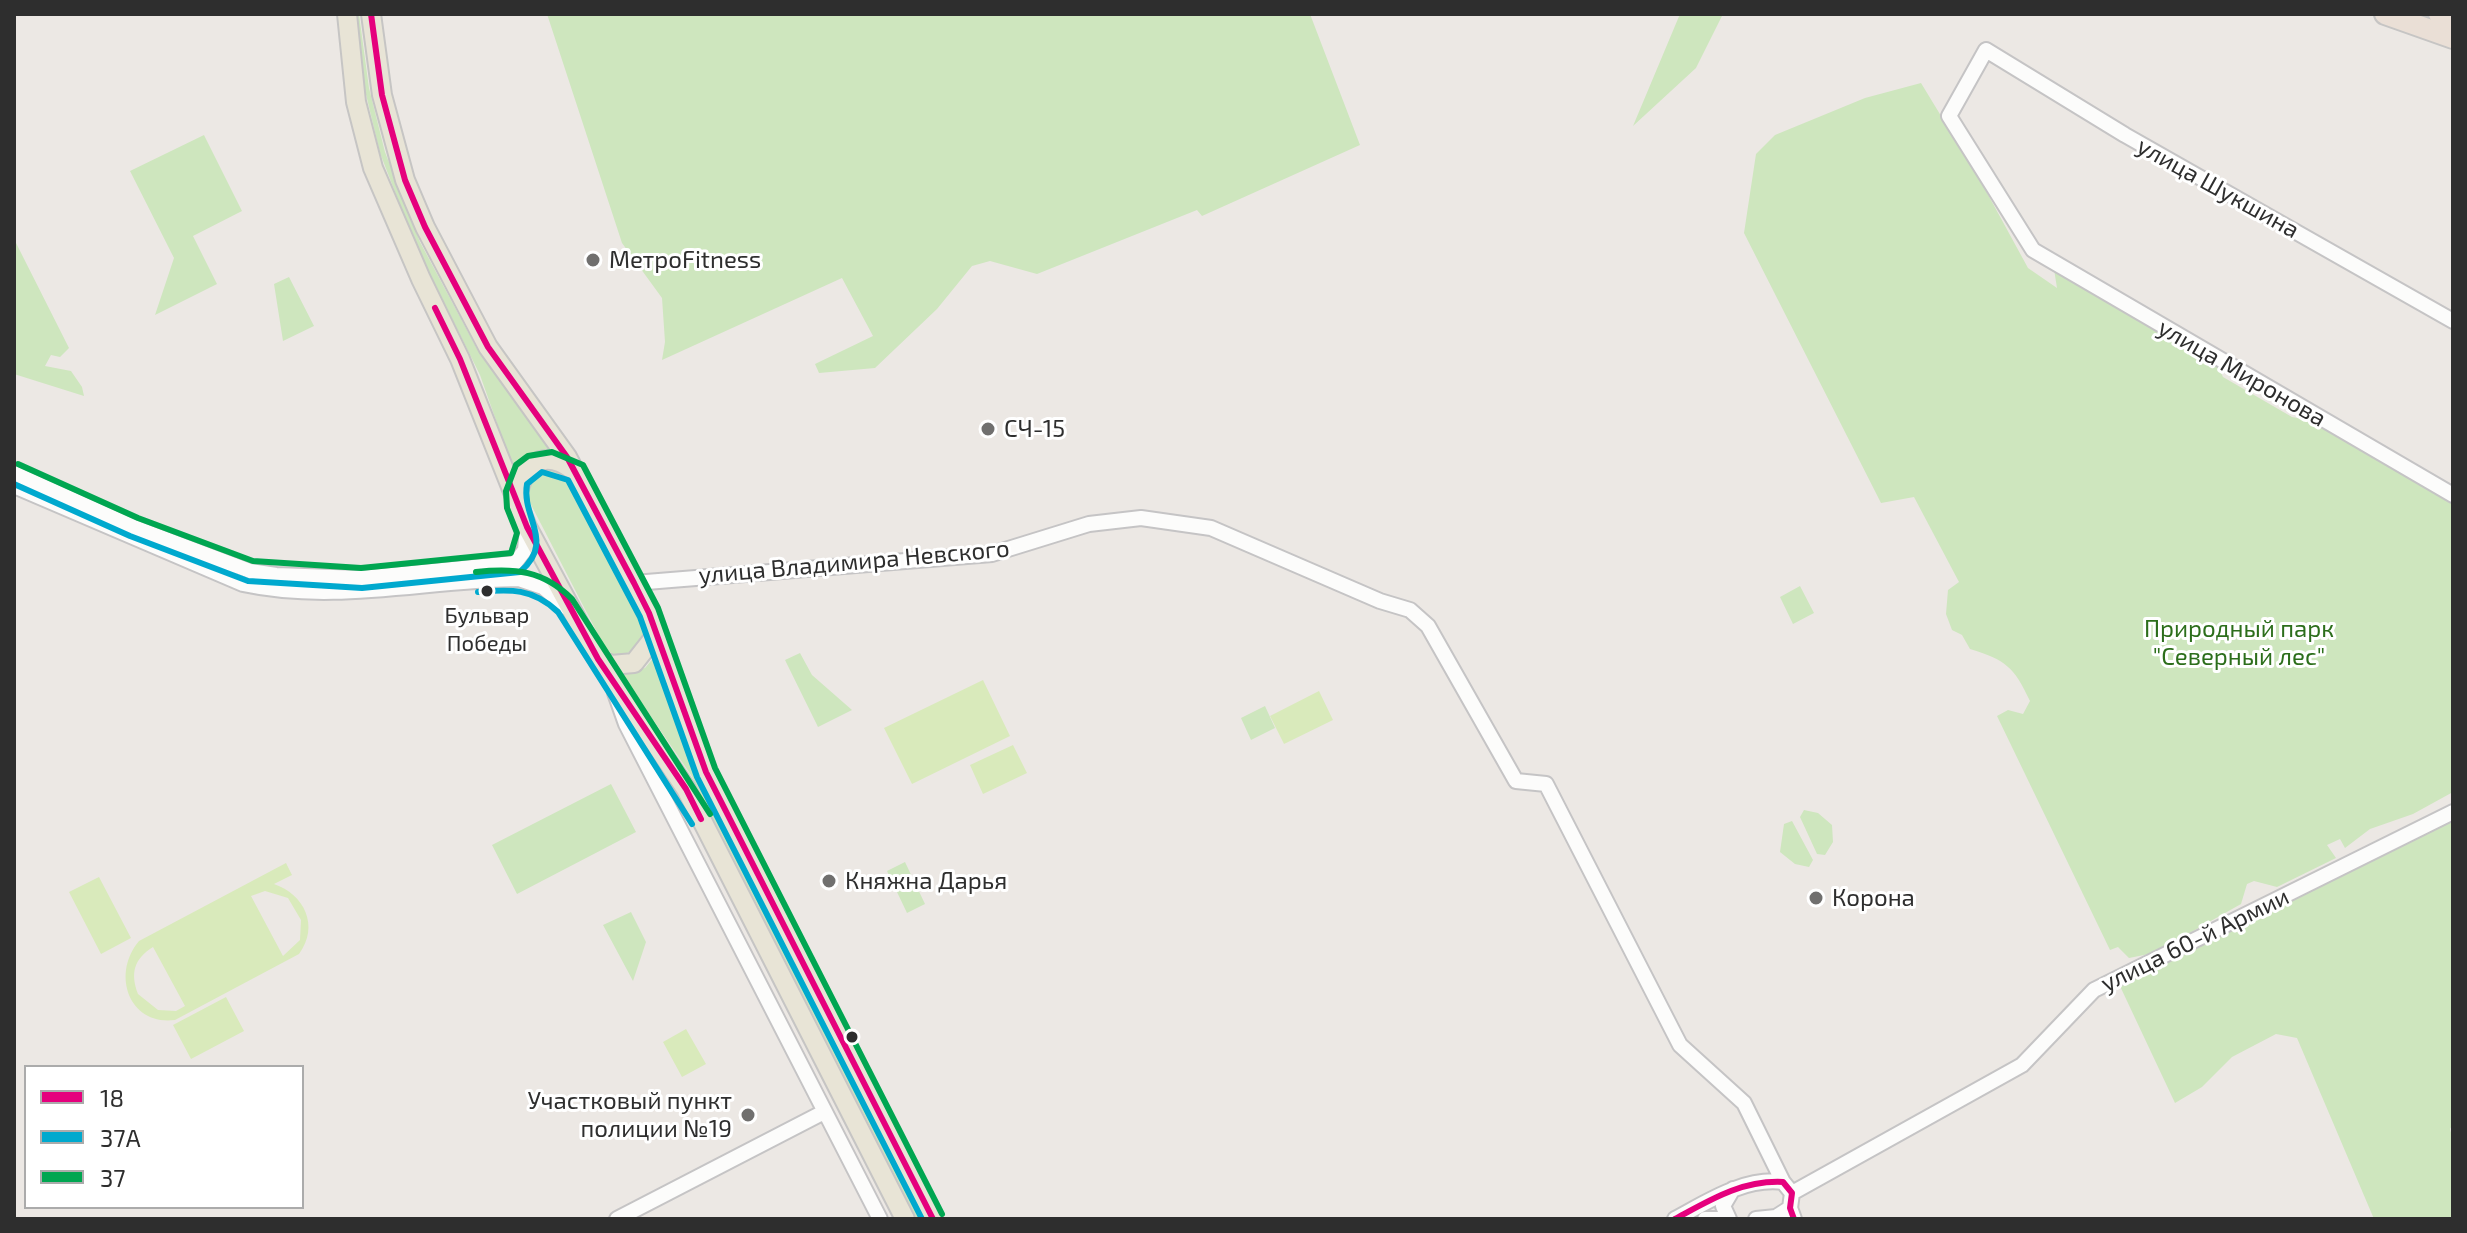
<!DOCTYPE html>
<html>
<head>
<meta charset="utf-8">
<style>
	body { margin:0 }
	#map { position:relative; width:2467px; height:1233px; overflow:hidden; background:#ece8e4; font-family:"Exo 2",sans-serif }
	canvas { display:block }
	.frame { position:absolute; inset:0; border:16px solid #2e2e2e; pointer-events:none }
	.legend { position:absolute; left:24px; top:1065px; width:280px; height:144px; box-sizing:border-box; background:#fff; border:2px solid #ababab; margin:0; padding:10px 14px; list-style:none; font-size:24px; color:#2e2e2e }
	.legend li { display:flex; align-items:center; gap:16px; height:40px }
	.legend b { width:40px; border:2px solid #ababab }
</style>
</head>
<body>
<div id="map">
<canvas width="2467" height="1233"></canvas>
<div class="frame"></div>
<ul class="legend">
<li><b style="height:10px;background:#e5007d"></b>18</li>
<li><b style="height:10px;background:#00a9ce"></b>37А</li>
<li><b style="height:10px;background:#00a651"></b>37</li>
</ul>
</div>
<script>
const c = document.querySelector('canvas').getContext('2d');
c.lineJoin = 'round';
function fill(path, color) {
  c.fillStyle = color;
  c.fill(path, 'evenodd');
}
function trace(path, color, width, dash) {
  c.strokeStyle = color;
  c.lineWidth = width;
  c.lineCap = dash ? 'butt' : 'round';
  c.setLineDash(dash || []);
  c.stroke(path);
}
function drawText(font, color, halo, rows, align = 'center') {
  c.font = font + ' "Exo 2",sans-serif';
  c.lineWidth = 6;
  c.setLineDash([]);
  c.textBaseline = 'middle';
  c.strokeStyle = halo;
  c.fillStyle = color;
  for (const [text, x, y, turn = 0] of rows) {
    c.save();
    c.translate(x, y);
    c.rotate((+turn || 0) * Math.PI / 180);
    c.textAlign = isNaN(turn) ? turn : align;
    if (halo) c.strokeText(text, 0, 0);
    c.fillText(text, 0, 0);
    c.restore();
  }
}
const green = new Path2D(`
	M 354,14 L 359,14 L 369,88 L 385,152 L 420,242 L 476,347 L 553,453 C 533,451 523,456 515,474 L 480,375 L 415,244 L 380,153 L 363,82 Z
	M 547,14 L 1310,14 L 1360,145 L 1202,216 L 1197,210 L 1037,274 L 990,261 L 972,266 L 937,309 L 875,368 L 819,373 L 815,364 L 873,336 L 842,278 L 662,360 L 665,342 L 662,298 L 622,243 Z
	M 1680,14 L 1723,14 L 1696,68 L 1633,126 Z
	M 1921,83 L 1980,180 L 2028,268 L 2057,288 L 2053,263 L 2213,356 L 2223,377 L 2292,417 L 2330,424 L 2453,495 L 2453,792 L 2413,814 L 2370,829 L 2345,848 L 2340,839 L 2327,845 L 2336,858 L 2277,887 L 2254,881 L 2247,884 L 2241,904 L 2154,953 L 2129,958 L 2118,947 L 2110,950 L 1997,716 L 2008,710 L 2023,714 L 2030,701 C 2014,667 2006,660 1970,649 L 1962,635 L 1952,630 L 1946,614 L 1948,590 L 1959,582 L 1914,497 L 1881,503 L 1744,233 L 1756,154 L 1775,135 L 1865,98 Z
	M 204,135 L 242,211 L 193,236 L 217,284 L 155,315 L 174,258 L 130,171 Z
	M 14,239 L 69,348 L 60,357 L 51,355 L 45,366 L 71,371 L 82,387 L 84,396 L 14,374 Z
	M 289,277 L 314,326 L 283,341 L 274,284 Z
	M 549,467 L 561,469 L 571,478 L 640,616 C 649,640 640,652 615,656 L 605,648 L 525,493 L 536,470 Z
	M 1800,586 L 1814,613 L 1793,624 L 1780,597 Z
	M 800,653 L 812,675 L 852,710 L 818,727 L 785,660 Z
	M 655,656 L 698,775 L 925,1219 L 917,1219 L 691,775 L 621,673 L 645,668 Z
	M 1265,706 L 1275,728 L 1251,740 L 1241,718 Z
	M 611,784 L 636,832 L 517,894 L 492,845 Z
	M 1804,810 L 1818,813 L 1832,825 L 1833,842 L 1825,855 L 1817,854 L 1800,817 Z
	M 2453,814 L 2453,1124 L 2450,1129 L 2453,1140 L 2453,1219 L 2374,1219 L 2297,1038 L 2276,1034 L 2232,1057 L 2202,1087 L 2175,1103 L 2119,984 L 2369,861 Z
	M 1792,821 L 1813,860 L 1809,867 L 1795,864 L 1780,852 L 1784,824 Z
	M 905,862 L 925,904 L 907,913 L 887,871 Z
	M 631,912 L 646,942 L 633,981 L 603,925 Z`);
const pitch = new Path2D(`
	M 983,680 L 1010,736 L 912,784 L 884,728 Z
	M 1319,691 L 1333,720 L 1284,744 L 1270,716 Z
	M 1013,745 L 1027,773 L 983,794 L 970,765 Z
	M 286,863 L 292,875 L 274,884 C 304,894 320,926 299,954 L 175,1020 C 129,1026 111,974 139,941 ZM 265,891 L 288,898 L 301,920 L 300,940 L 283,956 L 251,896 ZM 153,947 L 185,1006 L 176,1011 L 158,1010 L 138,994 C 130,973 134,959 153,947 Z
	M 99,877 L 131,938 L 101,954 L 69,892 Z
	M 226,997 L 244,1031 L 191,1059 L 173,1025 Z
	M 686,1029 L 706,1064 L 682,1077 L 663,1042 Z`);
const minor = new Path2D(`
	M 2453,321 L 2125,135 L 1986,50 L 1949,116 L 2033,250 L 2453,495
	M 14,473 L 134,527 L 250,571 L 276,575 L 361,578 L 515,563 L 525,550 L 527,528
	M 14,486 L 243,584 C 335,604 426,580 519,579 L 543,587 L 567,608
	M 634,583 L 992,554 L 1089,524 L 1141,518 L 1211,528 L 1380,601 L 1410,610 L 1428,626 L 1516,781 L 1546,784 L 1680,1045 L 1744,1103 L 1783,1182
	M 615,693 L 626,724 L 880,1219
	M 1792,1193 L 2022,1065 L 2094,990 L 2453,812
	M 617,1219 L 824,1112
	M 1675,1219 C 1707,1202 1744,1177 1783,1182 L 1792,1193 L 1790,1208 L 1794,1219
	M 1705,1219 L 1729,1219
	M 1729,1219 L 1723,1206 L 1733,1189
	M 1756,1219 L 1776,1217 L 1790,1208`);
const major = new Path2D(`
	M 347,14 L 356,102 L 373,168 L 421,279 L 460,359 L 527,527 L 598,659 L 686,789 L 905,1219
	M 371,14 L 382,95 L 405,180 L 425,227 L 488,347 L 567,457 L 634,583 L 649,613 L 706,772 L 933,1219
	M 517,502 C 520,468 540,446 573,470
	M 598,659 L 611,665 L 634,663 L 656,635`);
const highway = new Path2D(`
	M 2385,14 L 2453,38
	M 2439,14 L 2453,19`);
const bus1 = new Path2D(`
	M 371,14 L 382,95 L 405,180 L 425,227 L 488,347 L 567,457 L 634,583 L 649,613 L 706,772 L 933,1219
	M 435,308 L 460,359 L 527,527 L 598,659 L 686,789 L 701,819
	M 1675,1219 C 1710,1200 1742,1180 1783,1182 L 1792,1193 L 1790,1208 L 1794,1219`);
const bus2 = new Path2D(`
	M 14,484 L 130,536 L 248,581 L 362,588 L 520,572 C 556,541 521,518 527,484 L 542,472 L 568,480 L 640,617 L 697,777 L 922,1219
	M 478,592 C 510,589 533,588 558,612 L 692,824`);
const bus3 = new Path2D(`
	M 18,464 L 138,518 L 253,561 L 361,568 L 511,553 L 517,533 L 507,508 L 506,491 L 516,465 L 528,456 L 552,452 L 583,465 L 658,608 L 715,768 L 942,1214
	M 476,572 C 515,568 543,570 572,599 L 710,814`);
const markers = [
	[593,260,8,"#706f6e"],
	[988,429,8,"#706f6e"],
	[487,591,7,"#2e2e2e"],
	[829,881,8,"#706f6e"],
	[1816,898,8,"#706f6e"],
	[852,1037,7,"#2e2e2e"],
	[748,1115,8,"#706f6e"]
];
const busNames = [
	["Бульвар",487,616],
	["Победы",487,644]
];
const streetNames = [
	["улица Шукшина",2218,188,29],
	["улица Миронова",2242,373,30],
	["улица Владимира Невского",854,562,-5],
	["улица 60-й Армии",2195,940,-26]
];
const poiNames = [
	["МетроFitness",609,260],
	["СЧ-15",1004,429],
	["Княжна Дарья",845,881],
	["Корона",1832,898],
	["Участковый пункт",732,1101,"right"],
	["полиции №19",732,1129,"right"]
];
const parkNames = [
	["Природный парк",2239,629],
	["\"Северный лес\"",2239,657]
];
fill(green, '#cee6be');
fill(pitch, '#d9eabb');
trace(minor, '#c5c4c5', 18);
trace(major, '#c6c5c4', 22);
trace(highway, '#c6c5c4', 24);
trace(minor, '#fcfcfb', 14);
trace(major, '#e8e4d6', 18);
trace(highway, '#eadfd6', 20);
trace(bus1, '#e5007d', 6);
trace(bus2, '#00a9ce', 6);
trace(bus3, '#00a651', 6);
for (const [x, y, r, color] of markers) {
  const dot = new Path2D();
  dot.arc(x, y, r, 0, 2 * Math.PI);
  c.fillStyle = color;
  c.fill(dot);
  trace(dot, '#fff', 3);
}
drawText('22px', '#2e2e2e', '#fff', busNames);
drawText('24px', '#2e2e2e', '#fff', streetNames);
drawText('24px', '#2e2e2e', '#fff', poiNames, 'left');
drawText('24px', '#2c6e1b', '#fff', parkNames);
</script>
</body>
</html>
